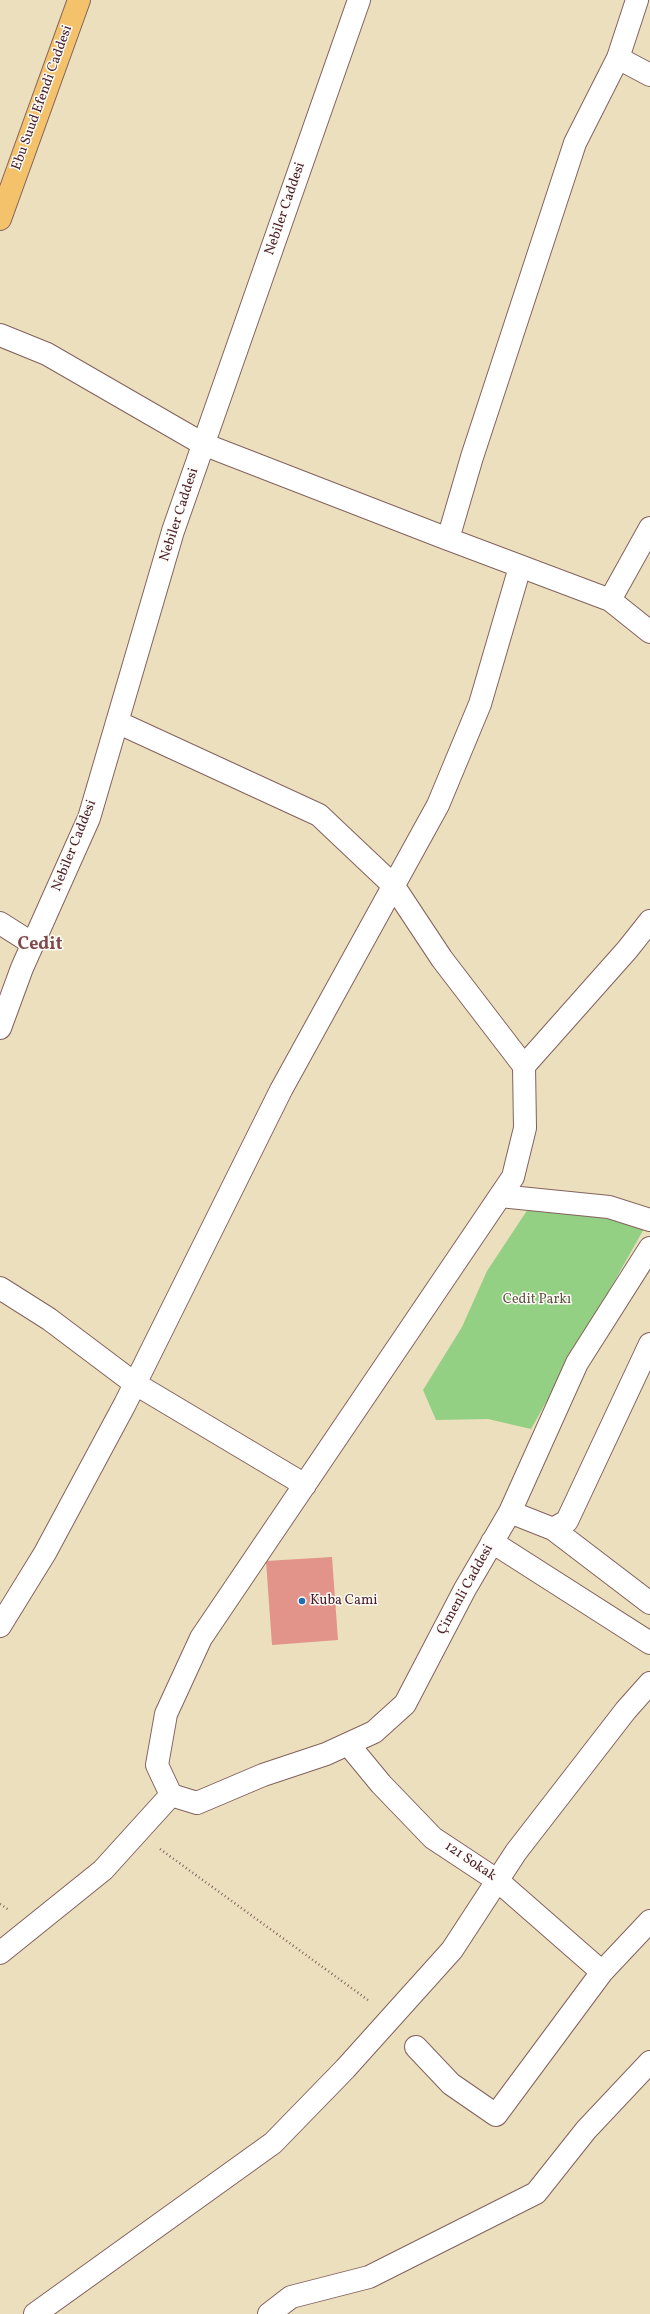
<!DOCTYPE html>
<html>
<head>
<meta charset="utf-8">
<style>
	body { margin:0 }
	canvas { display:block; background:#ecdfbd }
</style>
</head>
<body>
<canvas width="650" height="2314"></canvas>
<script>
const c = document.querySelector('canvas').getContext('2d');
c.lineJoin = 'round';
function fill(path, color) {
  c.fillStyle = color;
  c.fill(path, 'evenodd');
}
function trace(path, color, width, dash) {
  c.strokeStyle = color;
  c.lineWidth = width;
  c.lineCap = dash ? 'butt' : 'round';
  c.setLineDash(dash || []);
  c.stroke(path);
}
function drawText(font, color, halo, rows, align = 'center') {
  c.font = font + ' Vollkorn,serif';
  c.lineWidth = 3;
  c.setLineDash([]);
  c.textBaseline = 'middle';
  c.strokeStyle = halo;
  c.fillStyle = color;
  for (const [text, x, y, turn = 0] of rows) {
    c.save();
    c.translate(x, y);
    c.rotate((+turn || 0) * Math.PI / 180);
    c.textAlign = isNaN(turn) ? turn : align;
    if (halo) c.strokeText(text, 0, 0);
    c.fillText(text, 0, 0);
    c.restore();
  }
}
const green = new Path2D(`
	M 530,1206 L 613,1219 L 645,1227 L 531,1429 L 488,1419 L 436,1420 L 423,1390 L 462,1327 L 487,1271 Z`);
const building = new Path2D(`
	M 332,1557 L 338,1640 L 272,1645 L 266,1561 Z`);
const path = new Path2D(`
	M 160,1849 L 368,2000
	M 0,1904 L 9,1910`);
const minor = new Path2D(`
	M 637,0 L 618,58 L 650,75
	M 618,58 L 575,143 L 472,457 L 448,539 L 610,600 L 650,528
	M 0,335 L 47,354 L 203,444 L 448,539
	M 610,600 L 650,632
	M 117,722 L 319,815 L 393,885 L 442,959 L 524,1066 L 525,1128 L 513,1177 L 201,1638 L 166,1714 L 157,1765 L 171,1795
	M 0,923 L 33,944
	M 0,1028 L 22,968 L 89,818 L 173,531 L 359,0
	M 524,1066 L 627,950 L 650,921
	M 500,1196 L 609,1207 L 650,1220
	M 0,1288 L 49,1319 L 134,1383 L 305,1485
	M 510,1512 L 553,1529 L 567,1521 L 650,1344
	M 553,1529 L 650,1603
	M 492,1542 L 650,1643
	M 0,1626 L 45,1553 L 125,1404 L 281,1090 L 438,805 L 480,704 L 520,567
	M 348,1744 L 381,1784 L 433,1838 L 498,1881 L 602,1972
	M 171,1795 L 197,1803 L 263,1775 L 326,1754 L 374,1732 L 405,1704 L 465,1589 L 510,1512 L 577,1363 L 650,1248
	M 0,1953 L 103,1870 L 171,1795
	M 416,2047 L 451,2084 L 496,2115 L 602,1972 L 650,1921
	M 35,2314 L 273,2143 L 345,2069 L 452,1950 L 516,1852 L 626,1710 L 650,1683
	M 269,2314 L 291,2297 L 369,2277 L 536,2193 L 586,2130 L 650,2062`);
const major = new Path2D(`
	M 0,219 L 79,0`);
const markers = [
	[302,1601,4,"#1f6fb2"]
];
const streetNames = [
	["Ebu Suud Efendi Caddesi",43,98,-70],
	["Nebiler Caddesi",286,209,-71],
	["Nebiler Caddesi",180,515,-72],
	["Nebiler Caddesi",75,846,-68],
	["Çimenli Caddesi",466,1590,-61],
	["121 Sokak",470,1862,34]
];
const parkNames = [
	["Cedit Parkı",537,1300]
];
const poiNames = [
	["Kuba Cami",310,1601]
];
const districtNames = [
	["Cedit",40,946]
];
fill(green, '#93d084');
fill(building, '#e2938a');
trace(minor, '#83625e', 24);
trace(major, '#83625e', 24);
trace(path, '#83625e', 2.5, [1, 3]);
trace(minor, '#fff', 22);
trace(major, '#f3c26a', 22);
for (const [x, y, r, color] of markers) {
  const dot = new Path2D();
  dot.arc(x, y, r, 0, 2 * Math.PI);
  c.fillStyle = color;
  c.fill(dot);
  trace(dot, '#fdfcf7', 1.5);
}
drawText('14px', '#4a1f2b', '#fdfcf7', streetNames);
drawText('14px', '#605446', '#fdfcf7', parkNames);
drawText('14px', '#4a1f2b', '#fdfcf7', poiNames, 'left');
drawText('bold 18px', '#7f484c', '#fdfcf7', districtNames);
</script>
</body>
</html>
